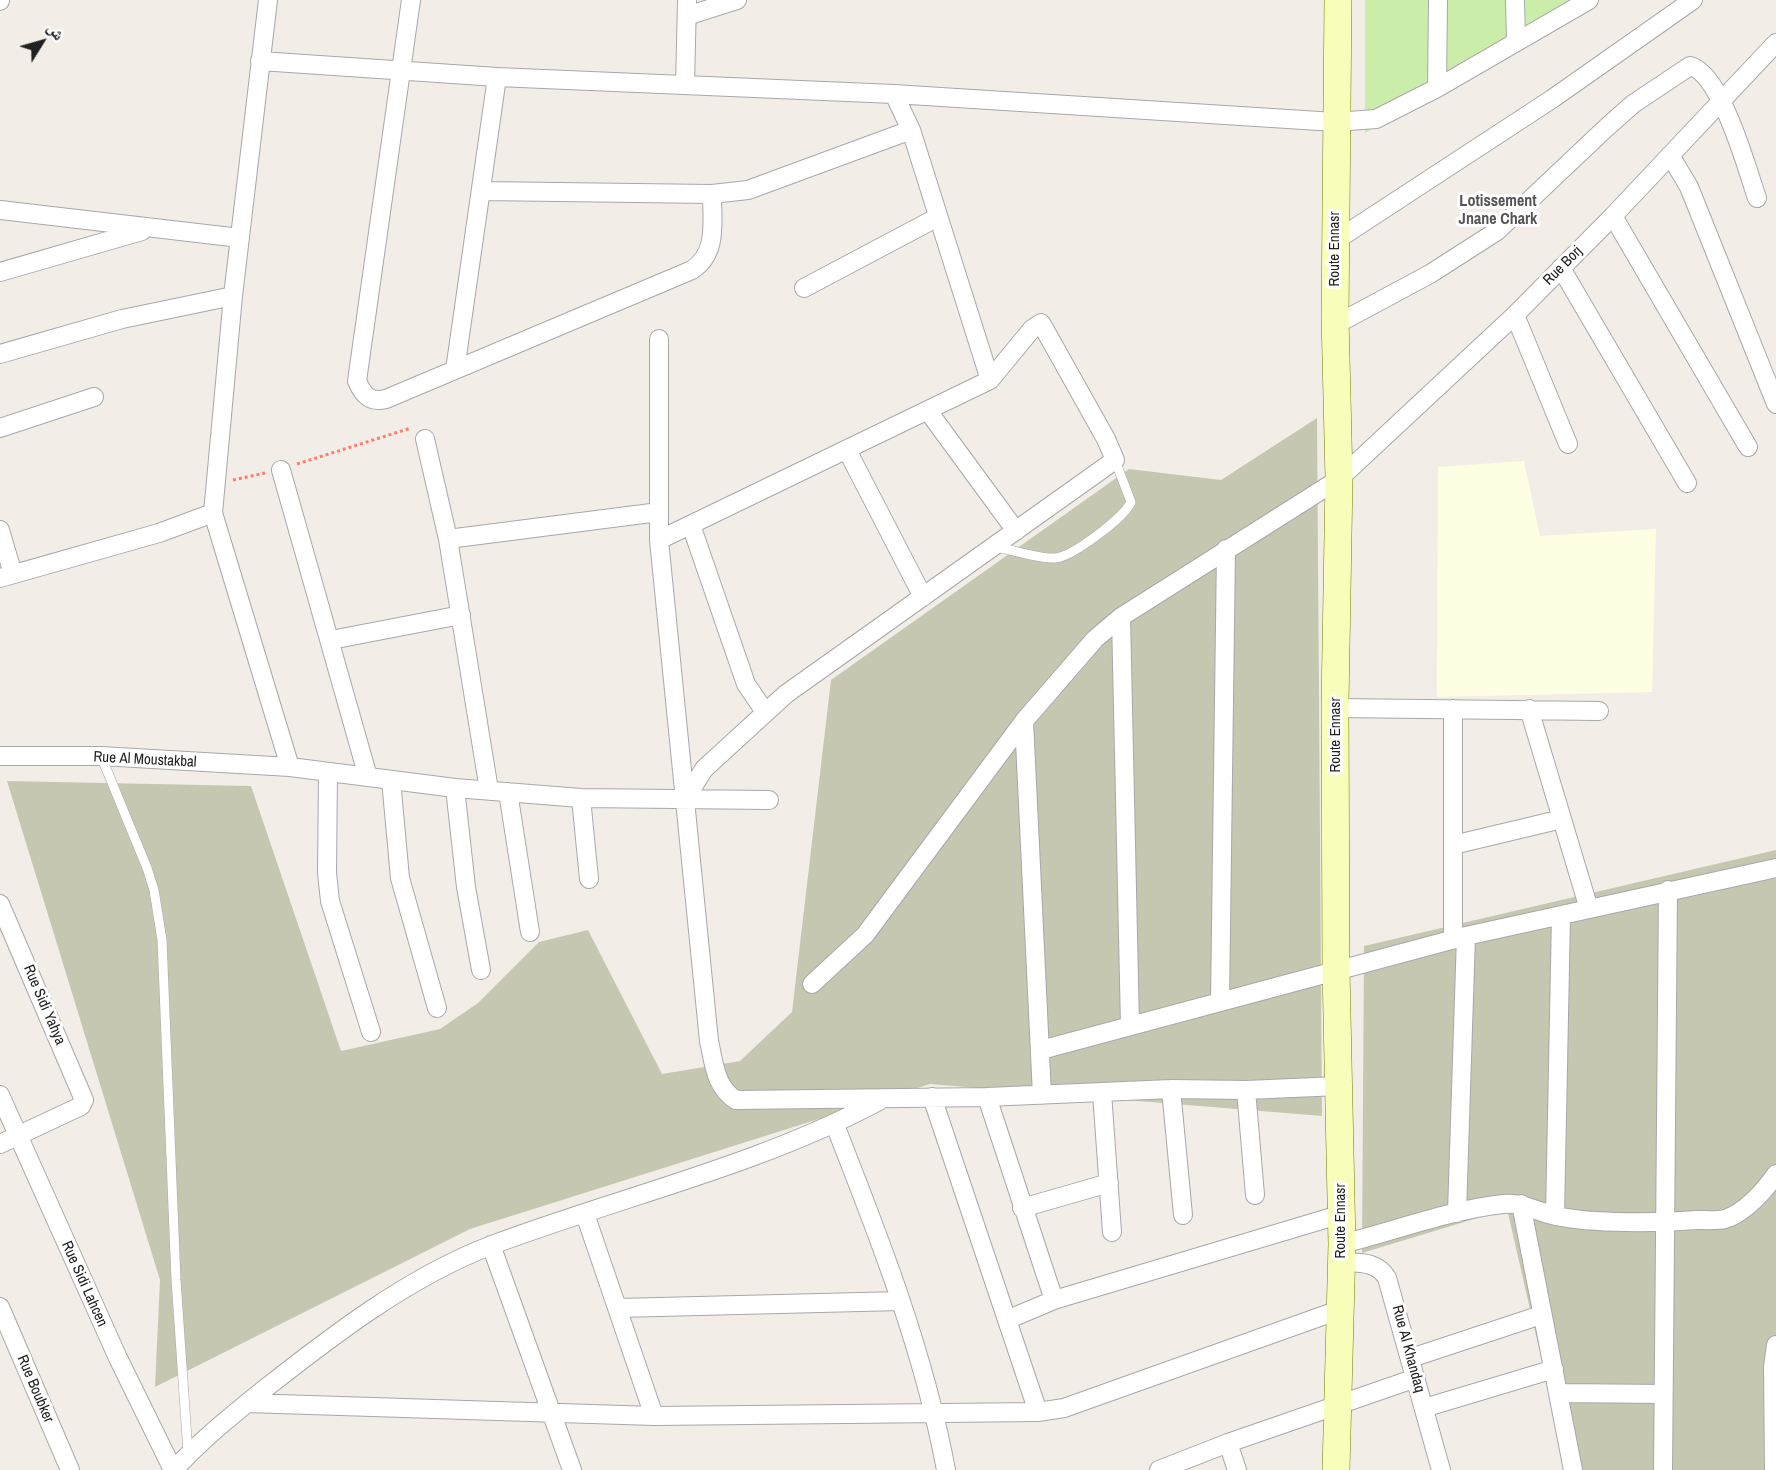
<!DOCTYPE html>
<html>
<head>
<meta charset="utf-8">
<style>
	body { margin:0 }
	#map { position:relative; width:1776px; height:1470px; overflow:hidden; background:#f2eee7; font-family:"Archivo Narrow","Noto Naskh Arabic",sans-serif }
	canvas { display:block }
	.north { position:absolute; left:12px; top:12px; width:60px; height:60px; -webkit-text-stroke:4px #fff; paint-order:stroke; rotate:53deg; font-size:16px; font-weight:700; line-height:24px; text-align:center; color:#212121 }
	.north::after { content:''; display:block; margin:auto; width:21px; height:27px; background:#212121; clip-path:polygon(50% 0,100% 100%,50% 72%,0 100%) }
</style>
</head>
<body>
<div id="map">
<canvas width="1776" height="1470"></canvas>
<div class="north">ش</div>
</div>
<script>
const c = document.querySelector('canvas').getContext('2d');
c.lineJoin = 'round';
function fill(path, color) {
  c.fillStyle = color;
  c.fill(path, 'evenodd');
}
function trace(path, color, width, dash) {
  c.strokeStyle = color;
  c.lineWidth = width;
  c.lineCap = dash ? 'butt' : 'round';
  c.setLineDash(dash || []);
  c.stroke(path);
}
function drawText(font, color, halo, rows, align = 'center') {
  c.font = font + ' "Archivo Narrow",sans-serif';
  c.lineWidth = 6;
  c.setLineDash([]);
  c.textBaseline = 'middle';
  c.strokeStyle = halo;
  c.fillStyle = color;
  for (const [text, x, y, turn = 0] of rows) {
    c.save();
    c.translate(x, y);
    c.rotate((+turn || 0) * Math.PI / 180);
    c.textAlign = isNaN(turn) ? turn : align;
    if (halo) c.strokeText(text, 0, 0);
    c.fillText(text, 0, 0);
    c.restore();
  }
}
const education = new Path2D(`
	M 1524,461 L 1540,536 L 1656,529 L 1652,692 L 1437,697 L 1438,467 Z`);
const construction = new Path2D(`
	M 1317,418 L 1322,1116 L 930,1084 L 470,1229 L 155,1387 L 160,1280 L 7,781 L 251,786 L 341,1051 L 440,1029 L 478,1003 L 539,942 L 588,930 L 662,1074 L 740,1061 L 792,1012 L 831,680 L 1129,469 L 1221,480 Z
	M 1776,850 L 1776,1470 L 1567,1470 L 1507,1209 L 1362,1253 L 1364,946 Z`);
const grass = new Path2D(`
	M 1365,0 L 1594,0 L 1365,133 Z`);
const path = new Path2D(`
	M 297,464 L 411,428
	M 233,480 L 265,473`);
const lane = new Path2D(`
	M 996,547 C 1014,550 1038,559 1056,558 C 1073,556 1125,517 1131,502 L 1115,460
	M 101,756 L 147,868 L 154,890 L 162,940 L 176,1280 L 188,1453`);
const street = new Path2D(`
	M 268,0 L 233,296 L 213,513 L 290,767
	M 411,0 L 357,381 C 363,395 370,403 386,399 L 692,270 C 718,253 712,222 712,194
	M 1515,0 L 1516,42
	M 0,1 L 0,0
	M 687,16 L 737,0
	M 260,61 L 497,77 L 894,94 L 1335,122 L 1376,119 L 1437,88 L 1438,0
	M 685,85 L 687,0
	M 1437,88 L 1589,0
	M 894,94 L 911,130 L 990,380
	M 1670,155 L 1689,187 L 1776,404
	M 481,191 L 712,194 L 748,190 L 911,130
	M 0,210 L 240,238
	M 1613,216 L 1748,447
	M 1335,241 L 1552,99 L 1693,0
	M 1561,268 L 1687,483
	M 0,272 L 142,231
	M 804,288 L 938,217
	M 1515,315 L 1568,444
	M 1335,325 L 1430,274 L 1497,231 L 1606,128 L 1633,104 L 1690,66 C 1721,73 1747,169 1757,198
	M 659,339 L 659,540 L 709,1041 C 714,1063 715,1087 736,1100 L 987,1097 L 1171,1089 L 1246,1090 L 1339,1086
	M 0,354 L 122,319 L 233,296
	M 455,370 L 497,77
	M 928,411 L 1016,531
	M 0,428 L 94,397
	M 425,439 L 448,539 L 489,790
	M 847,450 L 923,597
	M 281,470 L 368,777
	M 691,525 L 746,684 L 765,712
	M 0,530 L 13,574
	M 448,539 L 659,512
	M 659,540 L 990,380 L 1032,329 L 1041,323 L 1106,439 L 1115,460 L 786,694 L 704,769 L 686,798
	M 0,578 L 159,533 L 213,513
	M 1121,617 L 1130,1026
	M 331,640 L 461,615
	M 1336,708 L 1599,711
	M 1529,709 L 1589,909
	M 0,756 L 101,756 L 290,767 L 455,788 L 581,798 L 769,800
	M 328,772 L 327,873 L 330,901 L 371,1032
	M 391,780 L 400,878 L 437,1008
	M 455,788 L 466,887 L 481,970
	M 508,792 L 530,932
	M 581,798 L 589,879
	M 1453,845 L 1562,819
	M 0,904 L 84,1100 L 81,1106 L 0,1144
	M 1453,939 L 1453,709
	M 812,984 L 865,935 L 1024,721
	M 1220,1002 L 1226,549
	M 1041,1050 L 1466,936 L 1776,868
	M 1171,1089 L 1183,1215
	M 1246,1090 L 1255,1195
	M 1102,1093 L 1112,1232
	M 0,1095 L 118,1358 L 173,1470
	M 1042,1095 L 1024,721 L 1095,639 L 1121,617 L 1339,479 L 1515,315 L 1613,216 L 1776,43
	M 932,1097 L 1038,1412
	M 987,1097 L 1054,1300
	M 835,1125 C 879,1237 924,1351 946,1470
	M 1521,1204 L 1573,1470
	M 1022,1208 L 1109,1183
	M 1457,1213 L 1466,936
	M 585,1214 L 654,1416
	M 1555,1216 L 1561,916
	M 1342,1244 C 1395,1231 1449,1210 1503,1204 C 1523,1202 1537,1212 1556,1216 C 1593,1224 1659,1223 1697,1220 C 1706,1220 1717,1221 1725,1219 C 1745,1213 1765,1190 1776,1174
	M 491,1245 L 572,1470
	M 1342,1262 C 1359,1263 1377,1261 1387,1278 L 1441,1470
	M 0,1307 L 70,1470
	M 618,1308 L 901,1301
	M 1009,1319 L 1054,1300 L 1342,1214
	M 1411,1358 L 1541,1315
	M 1559,1393 L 1663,1394
	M 247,1403 L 654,1416 L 1038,1412 L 1064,1408 L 1339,1310
	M 1424,1408 L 1554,1369
	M 1228,1443 L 1237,1470
	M 174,1470 C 201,1440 231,1416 262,1391 C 332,1336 408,1277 492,1245 C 620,1197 757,1166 879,1101
	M 1159,1470 L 1228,1443 L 1416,1378
	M 1663,1470 L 1668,890
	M 1774,1470 L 1773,1367 L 1776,1345`);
const secondary = new Path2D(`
	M 1336,1470 L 1342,1244 L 1336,969 L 1335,704 L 1339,479 L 1335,317 L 1338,0`);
const streetNames = [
	["Route Ennasr",1335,249,-90],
	["Rue Borj",1563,266,-45],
	["Route Ennasr",1336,735,-90],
	["Rue Al Moustakbal",145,760,3],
	["Rue Sidi Yahya",44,1005,67],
	["Route Ennasr",1341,1221,-90],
	["Rue Sidi Lahcen",84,1284,66],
	["Rue Al Khandaq",1408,1349,75],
	["Rue Boubker",35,1389,67]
];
const neighbourhoodNames = [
	["Lotissement",1498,202],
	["Jnane Chark",1498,220]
];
fill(education, '#feffe2');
fill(construction, '#c6c7b1');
fill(grass, '#caeeaa');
trace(lane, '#a8a8a8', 10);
trace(street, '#a8a8a8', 20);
trace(secondary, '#6f7f00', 28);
trace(path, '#ff7d6a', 3, [3, 3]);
trace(lane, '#fff', 9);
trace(street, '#fff', 18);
trace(secondary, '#f8fdb9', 27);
drawText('15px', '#212121', '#fff', streetNames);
drawText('bold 16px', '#545454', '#fff', neighbourhoodNames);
</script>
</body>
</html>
